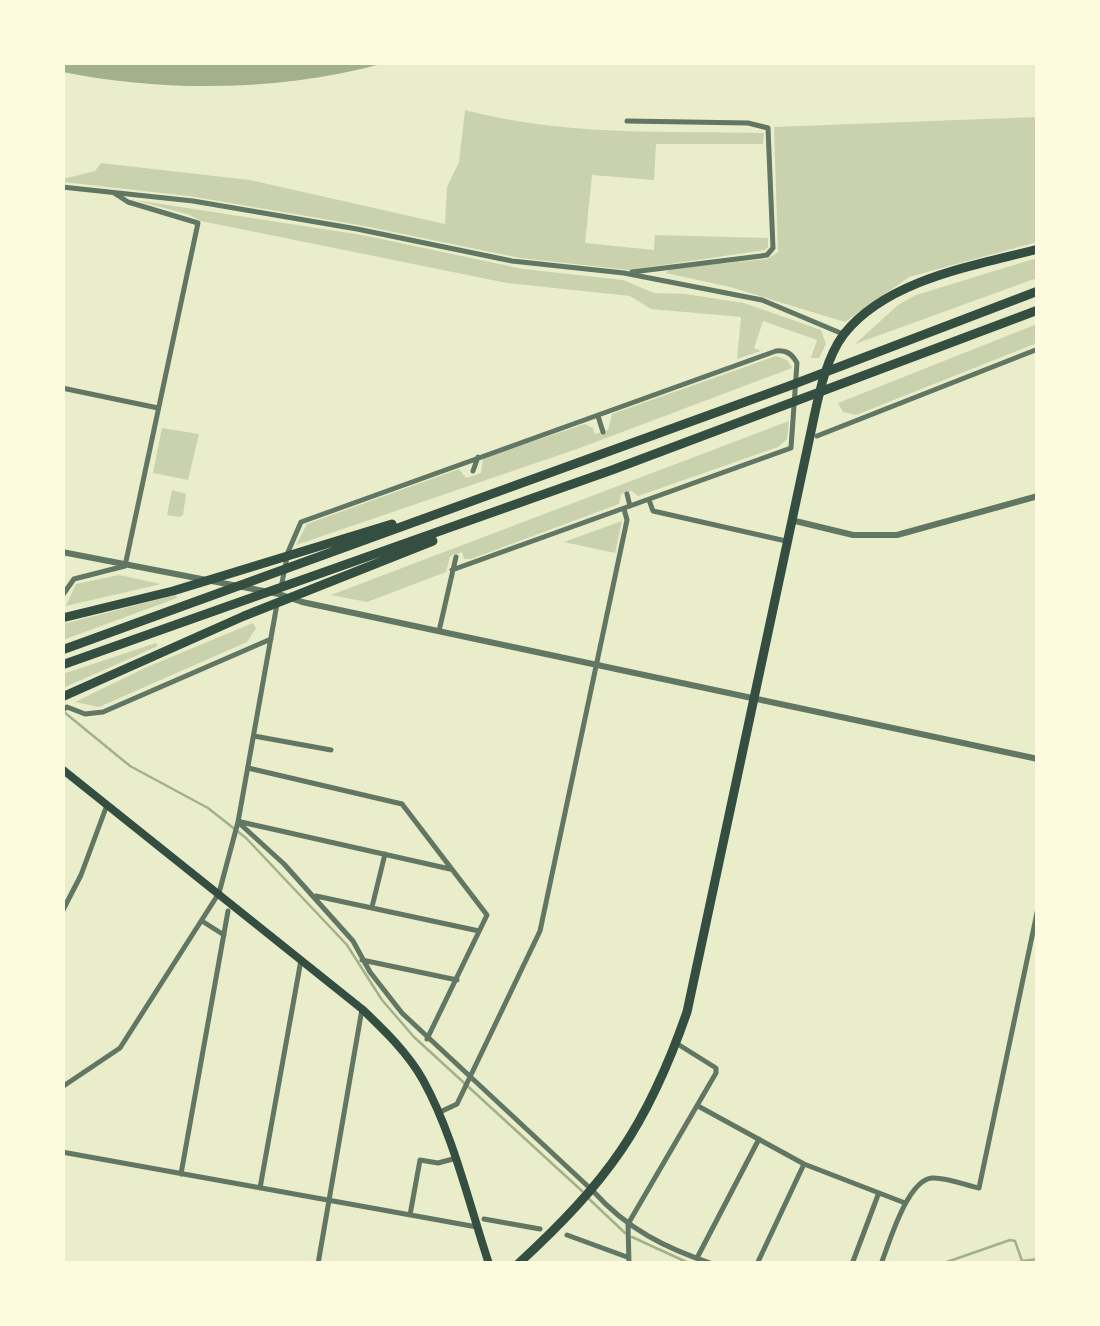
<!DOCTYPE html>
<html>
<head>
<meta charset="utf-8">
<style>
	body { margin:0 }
	#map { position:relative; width:1100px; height:1326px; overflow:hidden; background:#e9edc9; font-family:"Work Sans",sans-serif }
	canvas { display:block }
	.frame { position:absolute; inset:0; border:65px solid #fefae0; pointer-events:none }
</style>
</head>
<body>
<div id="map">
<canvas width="1100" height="1326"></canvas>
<div class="frame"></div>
</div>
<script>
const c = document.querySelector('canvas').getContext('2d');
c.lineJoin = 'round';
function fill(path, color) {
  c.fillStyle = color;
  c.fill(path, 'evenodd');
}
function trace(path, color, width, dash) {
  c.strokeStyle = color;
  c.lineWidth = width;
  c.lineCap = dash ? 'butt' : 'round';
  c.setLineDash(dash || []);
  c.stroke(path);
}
const green = new Path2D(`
	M 465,110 C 561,136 665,131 764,133 L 763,144 L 656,144 L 654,180 L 592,175 L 585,243 L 654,250 L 655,235 L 768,238 L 768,247 L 765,250 L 629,270 L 520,258 L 359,225 L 189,196 L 63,182 L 63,179 L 95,171 L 101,163 L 109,164 L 250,180 L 445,224 L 447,187 L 459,162 Z
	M 1037,117 L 1037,242 L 909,277 L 845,322 L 730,287 L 666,273 L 669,269 L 767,259 L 778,252 L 774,127 Z
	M 135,200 L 362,235 L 523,269 L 623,280 L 654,293 L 685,294 L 744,303 L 821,330 L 826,344 L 819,358 L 811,358 L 817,340 L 763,321 L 754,348 L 761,351 L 737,359 L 741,317 L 651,309 L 630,296 L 507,283 L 201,221 L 190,215 Z
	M 1037,258 L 1037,278 L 855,344 L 898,305 L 916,295 Z
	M 1037,324 L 1037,343 L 856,415 L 843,412 L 838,403 Z
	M 776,356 L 787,360 L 792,368 L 577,449 L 296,545 L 307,524 L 459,469 L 466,478 L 481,473 L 483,458 L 585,424 L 593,428 L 595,434 L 608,430 L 612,414 Z
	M 789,421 L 787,439 L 778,447 L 638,496 L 632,491 L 621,494 L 619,504 L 471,559 L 464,559 L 462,552 L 450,556 L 446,572 L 367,602 L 331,595 Z
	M 162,428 L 199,434 L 188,480 L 153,473 Z
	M 172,490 L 186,494 L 183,515 L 179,517 L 167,515 Z
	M 622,521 L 615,553 L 564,542 Z
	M 119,575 L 161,584 L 66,606 L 76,584 Z
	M 176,595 L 177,598 L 63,640 L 63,624 Z
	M 253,623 L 256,628 L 247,642 L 99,707 L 75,702 L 147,667 Z
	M 156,643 L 158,646 L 63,688 L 63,674 Z`);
const water = new Path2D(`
	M 62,63 L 63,62 L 385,63 C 282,91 167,93 63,72 Z`);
const stream = new Path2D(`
	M 64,712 L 130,766 L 208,808 L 246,838 L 347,945 L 382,1000 L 414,1037 L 582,1191
	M 587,1197 L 625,1233
	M 632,1237 L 691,1264
	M 941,1264 L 1010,1240 L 1015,1241 L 1022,1261 L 1038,1259`);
const minor = new Path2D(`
	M 627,121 L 748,123 L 768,128 L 773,248 L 767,255 L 761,256 L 632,272
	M 62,187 L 193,201 L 357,229 L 512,261 L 624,273 L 762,300 L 843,334
	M 62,388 L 158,408
	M 598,416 L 603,432
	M 817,436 L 1038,349
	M 473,471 L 478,457
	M 627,494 L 630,506
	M 649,500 L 653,511 L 786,541
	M 281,588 L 288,552 L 301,522 L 776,351 C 787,350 792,354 797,363 L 791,448 L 452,570
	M 62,596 L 74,579 L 125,566 L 198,223 L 128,202 L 114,193
	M 439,631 L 456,557
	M 62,710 L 67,707 L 85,714 L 103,712 L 271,639
	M 254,736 L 331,750
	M 248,768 L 402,804 L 487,915 L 427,1039
	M 238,822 L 284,864 L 353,941 L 370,972 L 402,1013 L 593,1191 C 627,1229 665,1248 713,1264
	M 241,822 L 450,869
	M 316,896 L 479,931
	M 372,907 L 385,854
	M 62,912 L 81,875 L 107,805
	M 202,921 L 224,935
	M 362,960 L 457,980
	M 62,1087 L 120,1048 L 219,893 L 238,822 L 277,604
	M 698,1106 L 804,1164 L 905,1203
	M 438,1113 L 457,1104 L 540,931 L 627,520 L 624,509
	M 62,1152 L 477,1227
	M 181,1174 L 228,911
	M 260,1188 L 301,960
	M 410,1215 L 420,1160 L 438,1163 L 453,1159
	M 484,1219 L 540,1229
	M 567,1235 L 627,1257
	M 697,1258 L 759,1139
	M 318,1264 L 362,1009
	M 629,1264 L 628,1224 L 716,1073 L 716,1068 L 676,1043
	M 757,1264 L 804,1164
	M 852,1264 L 878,1195
	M 881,1264 C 889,1244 907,1180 932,1178 C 946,1177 965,1185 979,1188 L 1038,908`);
const tertiary = new Path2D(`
	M 791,520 L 853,535 L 897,535 L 1038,496
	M 62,552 L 279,594 L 302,602 L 1038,759`);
const secondary = new Path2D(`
	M 62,769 L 362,1009 C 384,1030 408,1053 423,1080 C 453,1134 469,1204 489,1264`);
const trunk = new Path2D(`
	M 518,1264 C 608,1181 647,1127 687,1012 L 810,436 C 817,404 824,360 844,334 C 888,279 974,266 1038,249`);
const motorway = new Path2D(`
	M 62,618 L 173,591 L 392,524
	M 62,650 L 789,386 L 1038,291
	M 62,665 L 612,470 L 1038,310
	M 62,697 L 244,616 L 433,541`);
fill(green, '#cad2ad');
fill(water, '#a3b18a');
trace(stream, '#a3b18a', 2.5);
trace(minor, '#617663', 5);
trace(tertiary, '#617663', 6);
trace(secondary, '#344e41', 8);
trace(trunk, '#344e41', 9);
trace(motorway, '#344e41', 9);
</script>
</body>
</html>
